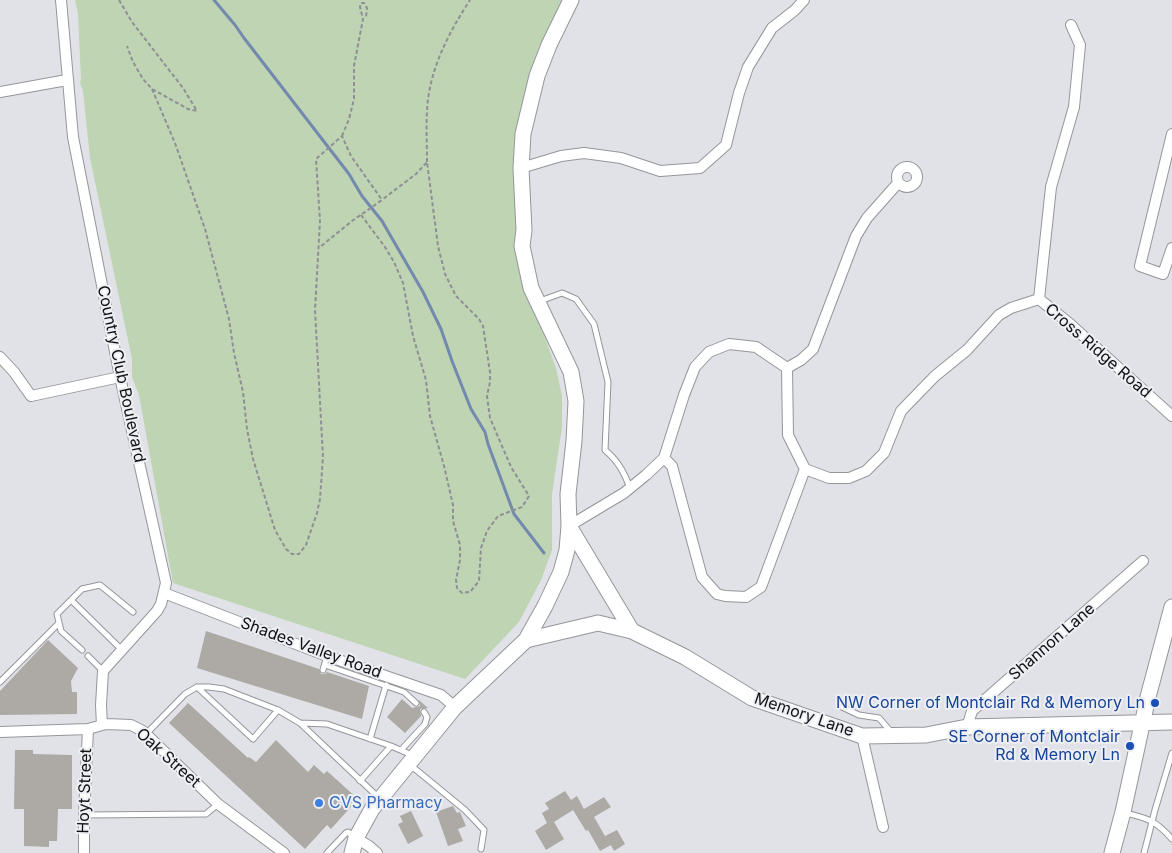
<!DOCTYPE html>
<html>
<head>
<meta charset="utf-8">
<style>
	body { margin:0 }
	canvas { display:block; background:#e0e2e7 }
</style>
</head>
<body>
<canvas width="1172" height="853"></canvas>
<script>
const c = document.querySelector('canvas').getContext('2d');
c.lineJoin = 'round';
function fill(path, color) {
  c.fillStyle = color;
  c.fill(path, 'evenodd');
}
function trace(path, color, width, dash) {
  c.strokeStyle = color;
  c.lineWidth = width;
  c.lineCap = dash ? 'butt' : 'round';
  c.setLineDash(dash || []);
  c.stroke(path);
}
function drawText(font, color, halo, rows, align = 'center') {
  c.font = font + ' Inter,sans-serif';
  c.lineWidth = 4;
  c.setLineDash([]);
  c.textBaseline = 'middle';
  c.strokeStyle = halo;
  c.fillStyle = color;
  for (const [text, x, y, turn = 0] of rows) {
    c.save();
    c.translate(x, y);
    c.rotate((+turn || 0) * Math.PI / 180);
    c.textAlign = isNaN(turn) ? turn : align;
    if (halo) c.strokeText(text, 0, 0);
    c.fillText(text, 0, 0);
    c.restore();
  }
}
const green = new Path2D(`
	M 75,0 L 566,0 L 519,133 L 527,289 L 556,368 L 562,396 L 562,427 L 552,494 L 552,550 L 541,580 L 519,622 L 465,679 L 173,583 L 139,395 L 132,377 L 132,359 L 90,158 L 83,91 L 80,83 L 81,79 L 78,14 Z`);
const stream = new Path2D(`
	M 214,0 L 235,25 L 244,38 L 349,174 L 362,196 L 382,221 L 423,292 L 441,329 L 452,361 L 471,409 L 485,432 L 488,444 L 514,514 L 544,553`);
const building = new Path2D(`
	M 206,631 L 319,669 L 321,674 L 325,674 L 327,672 L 369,686 L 362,719 L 197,668 Z
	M 48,640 L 78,668 L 71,681 L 72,692 L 77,692 L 77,714 L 0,715 L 0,691 Z
	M 402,699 L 412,708 L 420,706 L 419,700 L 428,708 L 420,709 L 421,716 L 405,733 L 387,717 Z
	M 188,703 L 248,758 L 249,757 L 256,762 L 276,740 L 308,772 L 314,765 L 324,774 L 327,771 L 358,799 L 331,829 L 327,825 L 305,849 L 169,723 Z
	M 15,750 L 33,750 L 33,754 L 72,755 L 72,809 L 58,809 L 57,841 L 49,841 L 49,847 L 24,846 L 24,809 L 14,809 Z
	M 565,791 L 571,800 L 577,796 L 584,809 L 604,797 L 611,807 L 594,817 L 605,836 L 617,830 L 625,844 L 614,851 L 611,845 L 600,851 L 588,830 L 586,831 L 573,810 L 554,822 L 564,839 L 546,850 L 535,831 L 547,823 L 542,813 L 549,809 L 545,803 Z
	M 453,806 L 457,813 L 460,812 L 466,826 L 458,829 L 463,841 L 448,846 L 436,812 Z
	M 411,811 L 423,836 L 408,844 L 398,824 L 403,822 L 400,816 Z`);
const path = new Path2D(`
	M 119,0 L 132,22 L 183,88 L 197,111 L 188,109 L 152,89 L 143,79 L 133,62 L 127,46
	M 152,89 L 175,143 L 205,229 L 229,319 L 234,353 L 243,392 L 247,429 L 253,459 L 275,530 L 286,549 L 292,554 L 299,554 L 306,545 L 317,513 L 320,499 L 323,457 L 315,310 L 320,221 L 316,159 L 342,136 L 351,156 L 382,200 L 352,221 L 320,247
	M 342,136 L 349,119 L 354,99 L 354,66 L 363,19 L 360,7 L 361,3 L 364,3 L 367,8 L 366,17
	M 427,162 C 427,145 426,128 427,111 C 429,70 448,34 470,0
	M 361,215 L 385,247 L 394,262 L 403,283 L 413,336 L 426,380 L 430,416 L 444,466 L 453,505 L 453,521 L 460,545 L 460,560 L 456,580 L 457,588 L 462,593 L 470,592 L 479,581 L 481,548 L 487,531 L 498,516 L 522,507 L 529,496 L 511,467 L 490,418 L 487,396 L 490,382 L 490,372 L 483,326 L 479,319 L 456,296 L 445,274 L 438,246 L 427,162 L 416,174 L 383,199`);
const lane = new Path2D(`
	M 540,301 L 562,293 L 576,299 L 594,324 L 608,382 L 605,450 C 618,461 624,472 630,488
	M 71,600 L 122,650
	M 82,650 L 61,631 L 57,614 L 82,589 L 100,585 L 133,612
	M 88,656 L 103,671
	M 325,665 L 404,692 L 416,703
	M 323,670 L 327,656
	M 0,682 L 59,623
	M 197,687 L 253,739 L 278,710
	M 840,706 L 859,715 L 879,718 L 892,733
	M 300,723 L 327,724 L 391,746
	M 146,734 L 185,694 L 197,687 L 209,687 L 224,689 L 278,710 L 300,723 L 378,797
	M 370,739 L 386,685
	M 402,749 L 425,724 L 427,717 L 424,712
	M 409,764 L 465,810 L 484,830 L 481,849
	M 360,781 L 391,746 L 412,755
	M 1126,813 C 1149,819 1155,820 1172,839
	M 84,815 L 206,814 L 218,804
	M 327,853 L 346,833 L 348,832 L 355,838
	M 1144,853 L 1155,810 L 1172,753`);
const street = new Path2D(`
	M 61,0 L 73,137 L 120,377 L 166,583 L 161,604 L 157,611 L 103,671 L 101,705 L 102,725
	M 0,92 L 67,80
	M 1172,134 L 1140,266 L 1163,274 L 1172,248
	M897 177a10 10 0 1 1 20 0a10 10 0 1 1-20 0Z
	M 521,168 L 561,156 L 584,153 L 621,158 L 660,171 L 700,168 L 726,145 L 739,93 L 748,67 L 772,28 L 795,10 L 804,0
	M 1039,299 L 1051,187 L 1074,107 L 1080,45 L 1071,25
	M 0,357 L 14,372 L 31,396 L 120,377
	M 787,368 L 801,360 L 813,349 L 856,236 L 867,218 L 898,183
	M 664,458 L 672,466 L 702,577 L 717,594 L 725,596 L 746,597 L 761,587 L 805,469
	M 569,526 L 624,493 L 646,475 L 664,458 L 684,395 L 695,367 L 709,352 L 729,344 L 756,347 L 787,368 L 788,435 L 805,469 L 829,478 L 849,478 L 866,471 L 884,453 L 901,411 L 935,376 L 967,350 L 999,315 L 1011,308 L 1039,299 L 1070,324 L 1172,416
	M 164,593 L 327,656 L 441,695 L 455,707
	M 967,727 L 972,711 L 1143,561
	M 0,732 L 88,729 L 106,724 L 131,725 L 143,731 L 218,804 L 284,853
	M 862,736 L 883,827
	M 356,838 L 369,846 L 377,853
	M 84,853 L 84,815 L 88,729`);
const secondary = new Path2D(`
	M 571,0 L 549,45 L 537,76 L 523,134 L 521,168 L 524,230 L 522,246 L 531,288 L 571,372 L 576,401 L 574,441 L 568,494 L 569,526 L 632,631
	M 526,640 L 598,623 L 632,631 L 685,657 L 752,698 L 862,736 L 926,735 L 967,727 L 1172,722
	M 352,853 L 356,838 L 372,809 L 455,707 L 526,640 L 545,606 L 561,572 L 567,550 L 569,526
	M 1112,853 L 1123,812 L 1148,697 L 1172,607`);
const markers = [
	[1155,703,5,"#1a4fb4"],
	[1130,746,5,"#1a4fb4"],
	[319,803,5,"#3f7fe0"]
];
const streetNames = [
	["Cross Ridge Road",1098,351,41],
	["Country Club Boulevard",121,374,78],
	["Shannon Lane",1052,642,-41],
	["Shades Valley Road",311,648,20],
	["Memory Lane",804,715,19],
	["Oak Street",168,758,42],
	["Hoyt Street",85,791,-88]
];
const transitNames = [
	["NW Corner of Montclair Rd & Memory Ln",1145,703],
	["SE Corner of Montclair",1120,737],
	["Rd & Memory Ln",1120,755]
];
const shopNames = [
	["CVS Pharmacy",329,803]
];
fill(green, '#bed4b3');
trace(stream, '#7389ae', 3);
fill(building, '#ada9a5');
trace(lane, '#94969b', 7);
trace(street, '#94969b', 12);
trace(secondary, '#94969b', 17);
trace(path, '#8e9094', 2, [4, 2.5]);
trace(lane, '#fff', 5);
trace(street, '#fff', 10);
trace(secondary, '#fff', 15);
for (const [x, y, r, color] of markers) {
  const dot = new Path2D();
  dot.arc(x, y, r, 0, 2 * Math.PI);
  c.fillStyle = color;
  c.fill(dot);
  trace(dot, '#edeff4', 2);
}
drawText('16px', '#101113', '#edeff4', streetNames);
drawText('16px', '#164399', '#edeff4', transitNames, 'right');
drawText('16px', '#366cbe', '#edeff4', shopNames, 'left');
</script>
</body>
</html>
